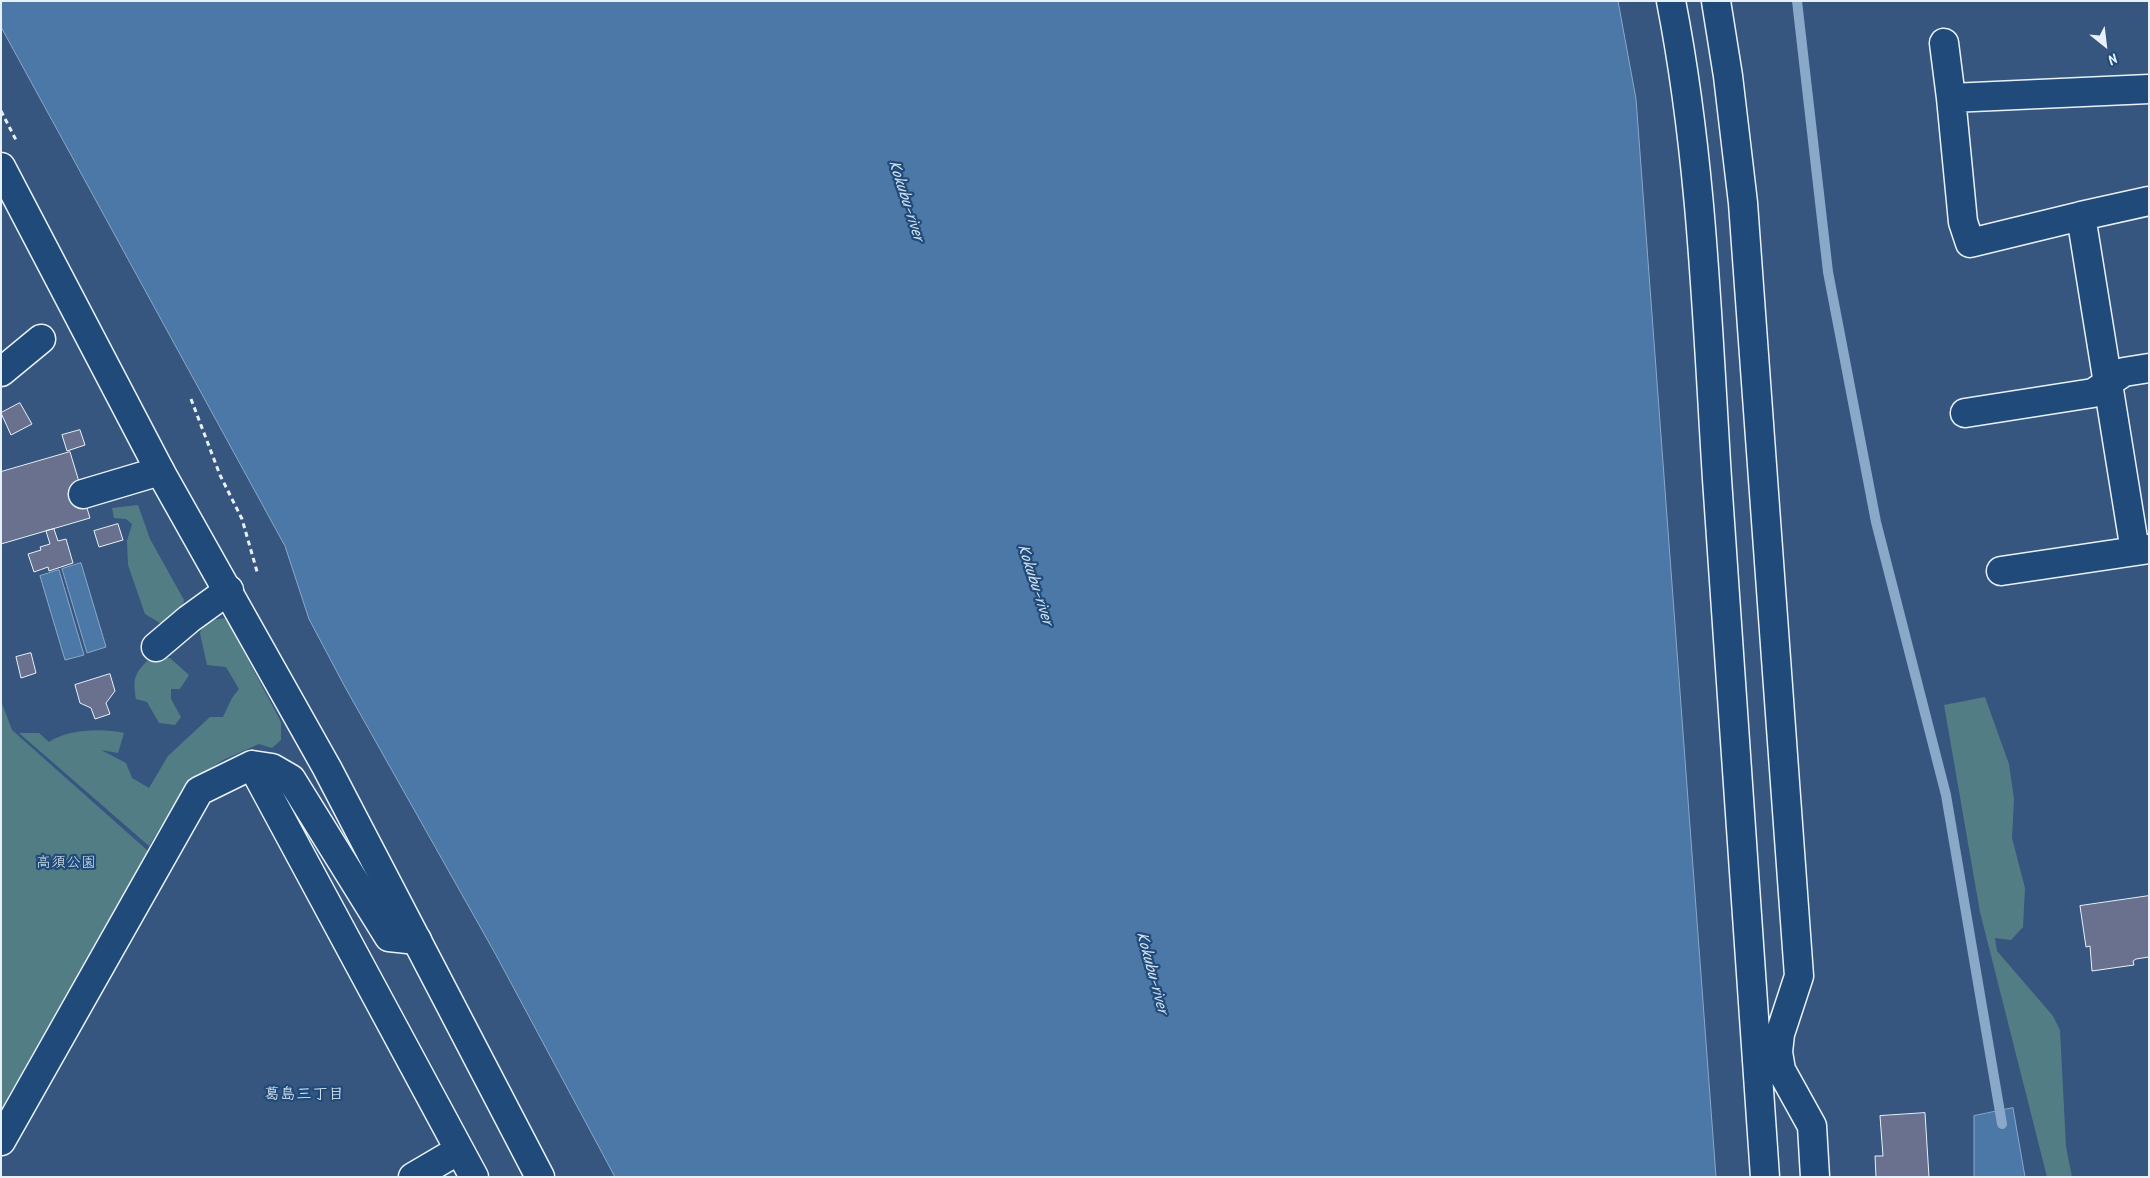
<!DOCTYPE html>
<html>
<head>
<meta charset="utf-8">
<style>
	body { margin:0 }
	#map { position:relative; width:2150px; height:1178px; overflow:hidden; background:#365680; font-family:Kalam,sans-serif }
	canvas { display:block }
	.frame { position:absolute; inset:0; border:2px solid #e8f1f8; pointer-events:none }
	.north { position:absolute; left:2080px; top:20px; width:50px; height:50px; -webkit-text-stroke:4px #1f4a7a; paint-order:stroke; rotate:151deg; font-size:14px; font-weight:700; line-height:20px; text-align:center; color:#e8f1f8 }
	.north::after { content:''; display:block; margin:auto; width:18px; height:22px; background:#e8f1f8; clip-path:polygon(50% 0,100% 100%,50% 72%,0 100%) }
</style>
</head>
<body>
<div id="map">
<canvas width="2150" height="1178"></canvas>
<div class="frame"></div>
<div class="north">N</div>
</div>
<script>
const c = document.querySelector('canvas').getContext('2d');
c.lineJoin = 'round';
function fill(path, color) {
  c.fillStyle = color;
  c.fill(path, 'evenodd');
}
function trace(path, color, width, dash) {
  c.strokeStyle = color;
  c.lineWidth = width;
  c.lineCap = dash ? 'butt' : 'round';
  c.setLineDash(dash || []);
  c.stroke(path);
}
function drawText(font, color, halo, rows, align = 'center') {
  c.font = font + ' Kalam,"Klee One",sans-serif';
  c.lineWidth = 4.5;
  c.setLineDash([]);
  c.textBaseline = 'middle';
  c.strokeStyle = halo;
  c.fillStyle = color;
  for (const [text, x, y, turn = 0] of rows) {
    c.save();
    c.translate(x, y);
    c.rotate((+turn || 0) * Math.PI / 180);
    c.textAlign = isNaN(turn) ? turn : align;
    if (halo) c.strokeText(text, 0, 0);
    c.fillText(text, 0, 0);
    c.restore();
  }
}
const green = new Path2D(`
	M 138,505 L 150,539 L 184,600 L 180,618 L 165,626 L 145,614 L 128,565 L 127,541 L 132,524 L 126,519 L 114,518 L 112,508 Z
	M 226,618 L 281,722 L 281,740 L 272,748 L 259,744 L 223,760 L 186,785 L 149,846 L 19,733 L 39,733 L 49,742 C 68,729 102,728 124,733 L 118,753 L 101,750 L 126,763 L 132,778 L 149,788 L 168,756 L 210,717 L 223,717 L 232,698 L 239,689 L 226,667 L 207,665 L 200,633 L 205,621 Z
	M 151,657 L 170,658 L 189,675 L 180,689 L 171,689 L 171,699 L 181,717 L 175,725 L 159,723 L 147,702 L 136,699 C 132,676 136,672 151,657 Z
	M 1985,697 L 2009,764 L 2014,799 L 2012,838 L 2025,888 L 2023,927 L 2011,940 L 1995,938 L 1997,951 L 2053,1016 L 2060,1030 L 2066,1147 L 2072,1177 L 2047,1177 L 1980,912 L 1944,705 Z
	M 1,701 L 12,730 L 148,851 L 1,1109 Z`);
const water = new Path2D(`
	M 1,1 L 1618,1 L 1636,99 L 1716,1177 L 615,1177 L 496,955 L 345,687 L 309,619 L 285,546 L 1,27 Z
	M 81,563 L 106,647 L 87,653 L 62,569 Z
	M 59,570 L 84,655 L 65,660 L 40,576 Z
	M 2013,1108 L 2025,1177 L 1974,1177 L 1974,1116 Z`);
const stream = new Path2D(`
	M 1797,1 L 1828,272 L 1876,522 L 1946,795 L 2002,1124`);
const building = new Path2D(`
	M 20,403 L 32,424 L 11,435 L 1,413 Z
	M 80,430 L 85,445 L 67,451 L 62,435 Z
	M 70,452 L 90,518 L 1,544 L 1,472 Z
	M 118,524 L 123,540 L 99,547 L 94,531 Z
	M 54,529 L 58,541 L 66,539 L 73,563 L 49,571 L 48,567 L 34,572 L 28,554 L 41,550 L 40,547 L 50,544 L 46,531 Z
	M 31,653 L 36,673 L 21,678 L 16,657 Z
	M 110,674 L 115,691 L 106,703 L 110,714 L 95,719 L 91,708 L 80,703 L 75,685 Z
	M 2149,896 L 2149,957 L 2136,959 L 2133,961 L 2134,965 L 2092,971 L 2090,946 L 2086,947 L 2080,906 Z
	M 1925,1113 L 1929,1177 L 1876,1177 L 1875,1156 L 1883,1156 L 1880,1116 Z`);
const path = new Path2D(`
	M 1,111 L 16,140
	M 191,399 L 220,475 L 242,519 L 258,575`);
const street = new Path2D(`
	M 1671,1 C 1702,159 1707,319 1717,479 C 1733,711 1748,944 1765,1177
	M 1716,1 L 1728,76 L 1743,203 L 1799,976 L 1780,1034 L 1778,1052
	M 1944,43 L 1951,98
	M 2081,216 L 2149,201
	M 1,372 L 41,339
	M 1965,413 L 2093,393 L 2124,372 L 2149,368
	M 83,494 L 160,471
	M 2135,551 L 2081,216 L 1970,243 L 1963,222 L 1951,98 L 2149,89
	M 2001,571 L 2149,549
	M 156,647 L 189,619 L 229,590
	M 252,765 L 474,1177
	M 1760,1052 L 1778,1052 L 1781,1070 L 1812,1126 L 1815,1177
	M 1,1141 L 199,791 L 252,765 L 272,768 L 291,779 L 389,937 L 417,940
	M 413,1177 L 459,1150`);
const secondary = new Path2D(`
	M 1,167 L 160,471 L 327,768 L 540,1177`);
const parkNames = [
	["高須公園",66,864]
];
const waterNames = [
	["Kokubu-river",904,201,72],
	["Kokubu-river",1033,585,72],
	["Kokubu-river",1150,973,75]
];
const neighbourhoodNames = [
	["葛島三丁目",304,1096]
];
fill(green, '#537d85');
fill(water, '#4c78a7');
trace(water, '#8aa8c7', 1);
trace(stream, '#8aa8c7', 10);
fill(building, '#6a718e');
trace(building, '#e8f1f8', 1);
trace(street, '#e8f1f8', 31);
trace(secondary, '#e8f1f8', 31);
trace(path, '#e8f1f8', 3, [5, 4]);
trace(street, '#1f4a7a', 28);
trace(secondary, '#1f4a7a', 28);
drawText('15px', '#d2e0e7', '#1f4a7a', parkNames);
drawText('italic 16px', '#d1dfec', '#1f4a7a', waterNames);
drawText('16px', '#e8f1f8', '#1f4a7a', neighbourhoodNames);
</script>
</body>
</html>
